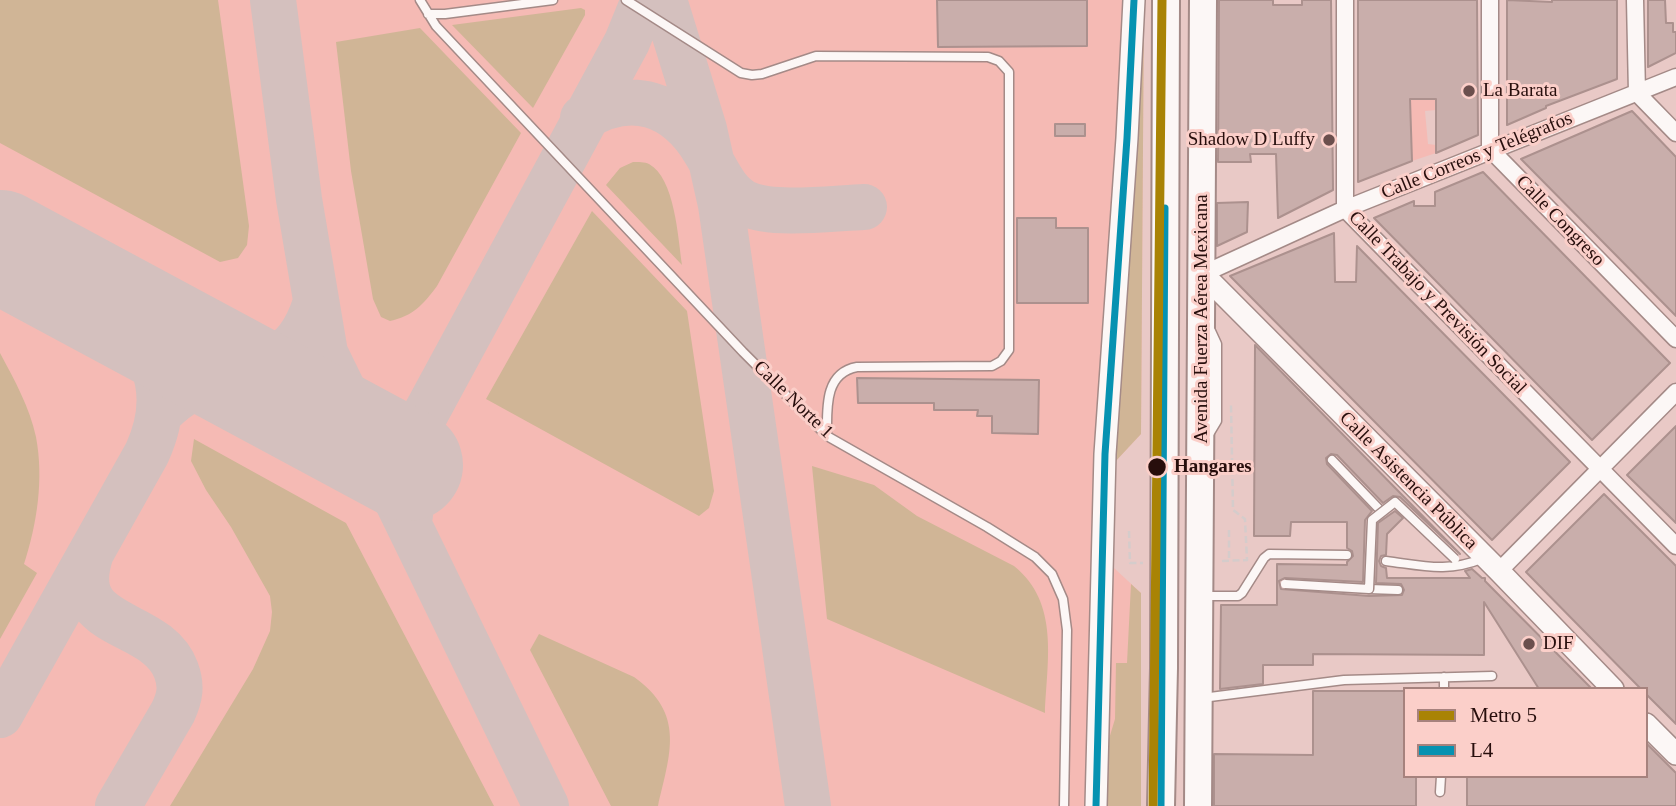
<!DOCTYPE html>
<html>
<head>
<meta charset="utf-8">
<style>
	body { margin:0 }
	#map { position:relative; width:1676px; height:806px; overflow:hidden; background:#e9c9c6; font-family:Georgia,serif }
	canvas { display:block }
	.legend { position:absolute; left:1403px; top:687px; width:245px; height:91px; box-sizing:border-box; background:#fbcfc9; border:2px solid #a6827d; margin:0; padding:9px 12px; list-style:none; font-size:21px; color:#270e0c }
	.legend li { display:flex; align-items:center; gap:14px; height:35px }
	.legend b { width:35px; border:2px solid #a6827d }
</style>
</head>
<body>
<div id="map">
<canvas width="1676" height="806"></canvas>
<ul class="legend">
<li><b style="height:9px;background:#a98305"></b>Metro 5</li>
<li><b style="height:9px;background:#0692b1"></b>L4</li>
</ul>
</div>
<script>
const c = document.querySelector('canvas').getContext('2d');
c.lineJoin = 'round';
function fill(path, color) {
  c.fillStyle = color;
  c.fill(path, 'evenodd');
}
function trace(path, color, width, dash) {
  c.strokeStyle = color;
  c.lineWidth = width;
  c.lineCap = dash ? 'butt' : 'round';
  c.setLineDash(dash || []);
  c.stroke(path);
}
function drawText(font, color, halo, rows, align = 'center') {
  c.font = font + ' Georgia,serif';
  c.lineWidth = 6;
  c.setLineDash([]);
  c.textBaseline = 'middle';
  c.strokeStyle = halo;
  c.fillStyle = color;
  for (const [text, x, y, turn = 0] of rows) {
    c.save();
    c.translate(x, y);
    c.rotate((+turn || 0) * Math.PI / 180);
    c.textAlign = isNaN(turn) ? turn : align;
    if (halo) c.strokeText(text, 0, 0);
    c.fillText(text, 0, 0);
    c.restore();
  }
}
const built = new Path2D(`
	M 0,0 L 1144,0 L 1141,434 L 1114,463 L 1114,568 L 1141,593 L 1141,806 L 0,806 Z
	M 1410,99 L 1436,99 L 1436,110 L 1425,111 L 1428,144 L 1436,145 L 1436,153 L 1412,161 Z`);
const green = new Path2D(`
	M 0,0 L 218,0 L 249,226 L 247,245 L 238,258 L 220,262 L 0,143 Z
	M 1144,0 L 1141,434 L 1114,463 L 1114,568 L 1103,565 Z
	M 581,8 L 585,10 L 585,15 L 533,108 L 452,25 Z
	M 420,28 L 521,133 L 437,286 C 423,305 413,316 390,321 L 381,317 L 373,299 L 351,171 L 336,42 Z
	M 633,162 C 638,162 645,162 649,164 C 675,178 678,238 682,265 L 606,185 L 620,168 Z
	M 592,211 L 687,311 L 714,491 L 709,508 L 699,516 L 486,399 Z
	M 0,353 C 14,379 30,408 36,437 C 44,479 37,524 24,564 L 37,573 L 0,639 Z
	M 194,439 L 346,523 L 494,806 L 170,806 L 253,669 L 270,631 L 272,612 L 270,596 L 231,527 L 206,490 L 191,461 Z
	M 812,466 L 874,485 L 917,516 L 1014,566 C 1060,603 1047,661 1045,713 L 827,619 Z
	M 1131,584 L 1141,593 L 1141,806 L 1098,806 L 1099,772 L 1115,719 L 1116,663 L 1127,663 Z
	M 539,634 L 634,677 C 686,714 670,754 658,806 L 611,806 L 530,650 Z`);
const taxiway = new Path2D(`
	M 273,0 L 299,199 L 325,353 L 546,806
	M 664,0 L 704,129 L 721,205 L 808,806
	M 583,118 C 631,88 676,103 705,151 C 717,170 725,194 747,204 C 774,216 834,208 864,207
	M 196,352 C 253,368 293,372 315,305
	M 160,413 C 178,395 199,380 226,379 C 261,376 348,440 371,467
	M 410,515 C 403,482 407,454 420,424 L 627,42 L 644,0
	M 91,553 C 64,633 156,616 176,670 C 182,686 180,697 173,712 L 118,806
	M 0,715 L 147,453 C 178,385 149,337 93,296`);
const runway = new Path2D(`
	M 0,246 L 407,465`);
const building = new Path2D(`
	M 937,0 L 1087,0 L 1087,46 L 938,47 Z
	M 1219,0 L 1273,0 L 1273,5 L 1302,5 L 1302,0 L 1331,0 L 1333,190 L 1278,218 L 1276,154 L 1250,154 L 1251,162 L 1218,162 Z
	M 1358,0 L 1477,0 L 1478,135 L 1436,153 L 1436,99 L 1410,99 L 1412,161 L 1358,182 Z
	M 1507,0 L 1552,2 L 1552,0 L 1617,0 L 1617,79 L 1546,106 L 1546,108 L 1507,125 Z
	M 1648,0 L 1665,0 L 1666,23 L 1673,23 L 1673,32 L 1676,32 L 1676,53 L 1648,67 Z
	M 1632,111 L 1676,157 L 1676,316 L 1521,159 Z
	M 1055,124 L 1085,124 L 1085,136 L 1055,136 Z
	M 1483,172 L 1670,363 L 1592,440 L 1374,218 L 1414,201 L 1414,206 L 1435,206 L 1435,192 Z
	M 1248,202 L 1247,232 L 1217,246 L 1217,203 Z
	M 1017,218 L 1056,218 L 1056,228 L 1088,228 L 1088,303 L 1017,303 Z
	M 1334,233 L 1335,282 L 1356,282 L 1357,246 L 1570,462 L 1492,540 L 1230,276 Z
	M 1255,345 L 1460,554 L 1400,497 L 1393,496 L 1383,503 L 1337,455 L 1331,454 L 1326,458 L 1327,464 L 1372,511 L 1365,520 L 1363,582 L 1285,578 L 1279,581 L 1281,589 L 1369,596 L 1402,595 L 1404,590 L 1401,584 L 1376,583 L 1378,523 L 1395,511 L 1403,518 L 1387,534 L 1386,555 L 1381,556 L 1379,561 L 1381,566 L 1386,568 L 1387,578 L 1470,578 L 1465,571 L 1472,569 L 1482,578 L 1485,578 L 1485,581 L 1592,689 L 1539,689 L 1484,602 L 1484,655 L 1313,654 L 1313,665 L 1263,665 L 1263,684 L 1220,689 L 1221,605 L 1277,605 L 1277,564 L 1347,565 L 1347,562 L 1353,556 L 1352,551 L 1347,548 L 1347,522 L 1291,522 L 1290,536 L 1254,536 Z
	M 857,378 L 1039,380 L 1038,434 L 992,433 L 992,416 L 977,416 L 978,410 L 934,410 L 934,403 L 858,403 Z
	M 1676,426 L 1676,523 L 1627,475 Z
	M 1604,494 L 1676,566 L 1676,724 L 1646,694 L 1646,689 L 1641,689 L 1526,572 Z
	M 1313,691 L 1405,691 L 1405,776 L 1416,776 L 1416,806 L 1214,806 L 1214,754 L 1313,755 Z
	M 1646,743 L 1676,773 L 1676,806 L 1467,806 L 1467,776 L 1646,776 Z`);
const path = new Path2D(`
	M 1229,530 L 1229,561
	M 1129,531 L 1130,563 L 1143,563
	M 1222,561 L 1247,560 L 1245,519 L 1233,510 L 1231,405`);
const service = new Path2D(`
	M 420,0 L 436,26 L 743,352 L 827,436 L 987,527 L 1035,557 L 1052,574 L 1063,599 L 1067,630 L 1064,806
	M 626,0 L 741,73 L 752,75 L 762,74 L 816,56 L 988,57 L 999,61 L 1009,72 L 1009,350 L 1001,361 L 992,366 L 857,367 C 824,373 827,409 827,436
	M 428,14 L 445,14 L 553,0
	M 1208,436 L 1217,421 L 1217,344 L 1211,331
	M 1332,460 L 1381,511
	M 1386,561 C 1425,566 1447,573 1484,558
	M 1369,589 L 1398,590
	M 1204,596 L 1238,596 L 1242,593 L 1264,558 L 1269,554 L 1347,555
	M 1444,689 L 1444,677
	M 1202,698 L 1344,680 L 1492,676
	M 1440,792 L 1441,776`);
const minor = new Path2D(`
	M 1345,0 L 1345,209 L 1676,546
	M 1490,0 L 1490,149 L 1676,339
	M 1635,0 L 1637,93 L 1676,133
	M 1203,274 L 1345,209 L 1676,77
	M 1499,571 L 1676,392`);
const tertiary = new Path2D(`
	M 1203,274 L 1499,571 L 1613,689
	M 1646,724 L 1676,754
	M 1096,806 L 1105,454 L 1127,138 L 1134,0`);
const primary = new Path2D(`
	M 1161,806 L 1164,668 L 1166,0
	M 1198,806 L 1203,0`);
const serviceBridge = new Path2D(`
	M 1285,584 L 1369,589 L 1372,520 L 1395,502 L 1455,559`);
const bus1 = new Path2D(`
	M 1096,806 L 1105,454 L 1127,138 L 1134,0
	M 1161,806 L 1165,208`);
const metro1 = new Path2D(`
	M 1153,806 L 1162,0`);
const markers = [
	[1469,91,7,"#6b4f4d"],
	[1329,140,7,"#6b4f4d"],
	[1157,467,10,"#270e0c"],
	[1529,644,7,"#6b4f4d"]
];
const poiNames = [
	["La Barata",1483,91],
	["Shadow D Luffy",1315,140,"right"],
	["DIF",1543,644]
];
const streetNames = [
	["Calle Correos y Telégrafos",1477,156,-22],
	["Calle Congreso",1560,221,46],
	["Calle Trabajo y Previsión Social",1437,303,46],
	["Avenida Fuerza Aérea Mexicana",1202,319,-90],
	["Calle Norte 1",793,400,44],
	["Calle Asistencia Pública",1408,481,45]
];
const stopNames = [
	["Hangares",1174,467]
];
fill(built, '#f5bab4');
fill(green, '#d0b596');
trace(taxiway, '#d4c0be', 46);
trace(runway, '#d4c0be', 112);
fill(building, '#c9aeab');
trace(building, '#ac918e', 2);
trace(service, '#a48a87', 11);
trace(minor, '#a48a87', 19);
trace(tertiary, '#a48a87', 24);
trace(primary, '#a48a87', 30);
trace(path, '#d5cccb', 2.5, [7, 3.5]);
trace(service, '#fcf7f6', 8);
trace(minor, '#fcf7f6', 16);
trace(tertiary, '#fcf7f6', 21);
trace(primary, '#fcf7f6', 26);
trace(serviceBridge, '#a48a87', 11, []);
trace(serviceBridge, '#fcf7f6', 8);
trace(bus1, '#0692b1', 7);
trace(metro1, '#a98305', 9);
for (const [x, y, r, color] of markers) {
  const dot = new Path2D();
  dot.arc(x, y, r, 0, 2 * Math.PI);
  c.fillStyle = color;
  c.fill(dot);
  trace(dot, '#fbcfc9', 2.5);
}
drawText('19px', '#270e0c', '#fbcfc9', poiNames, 'left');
drawText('19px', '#270e0c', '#fbcfc9', streetNames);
drawText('bold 19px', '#270e0c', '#fbcfc9', stopNames, 'left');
</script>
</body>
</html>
